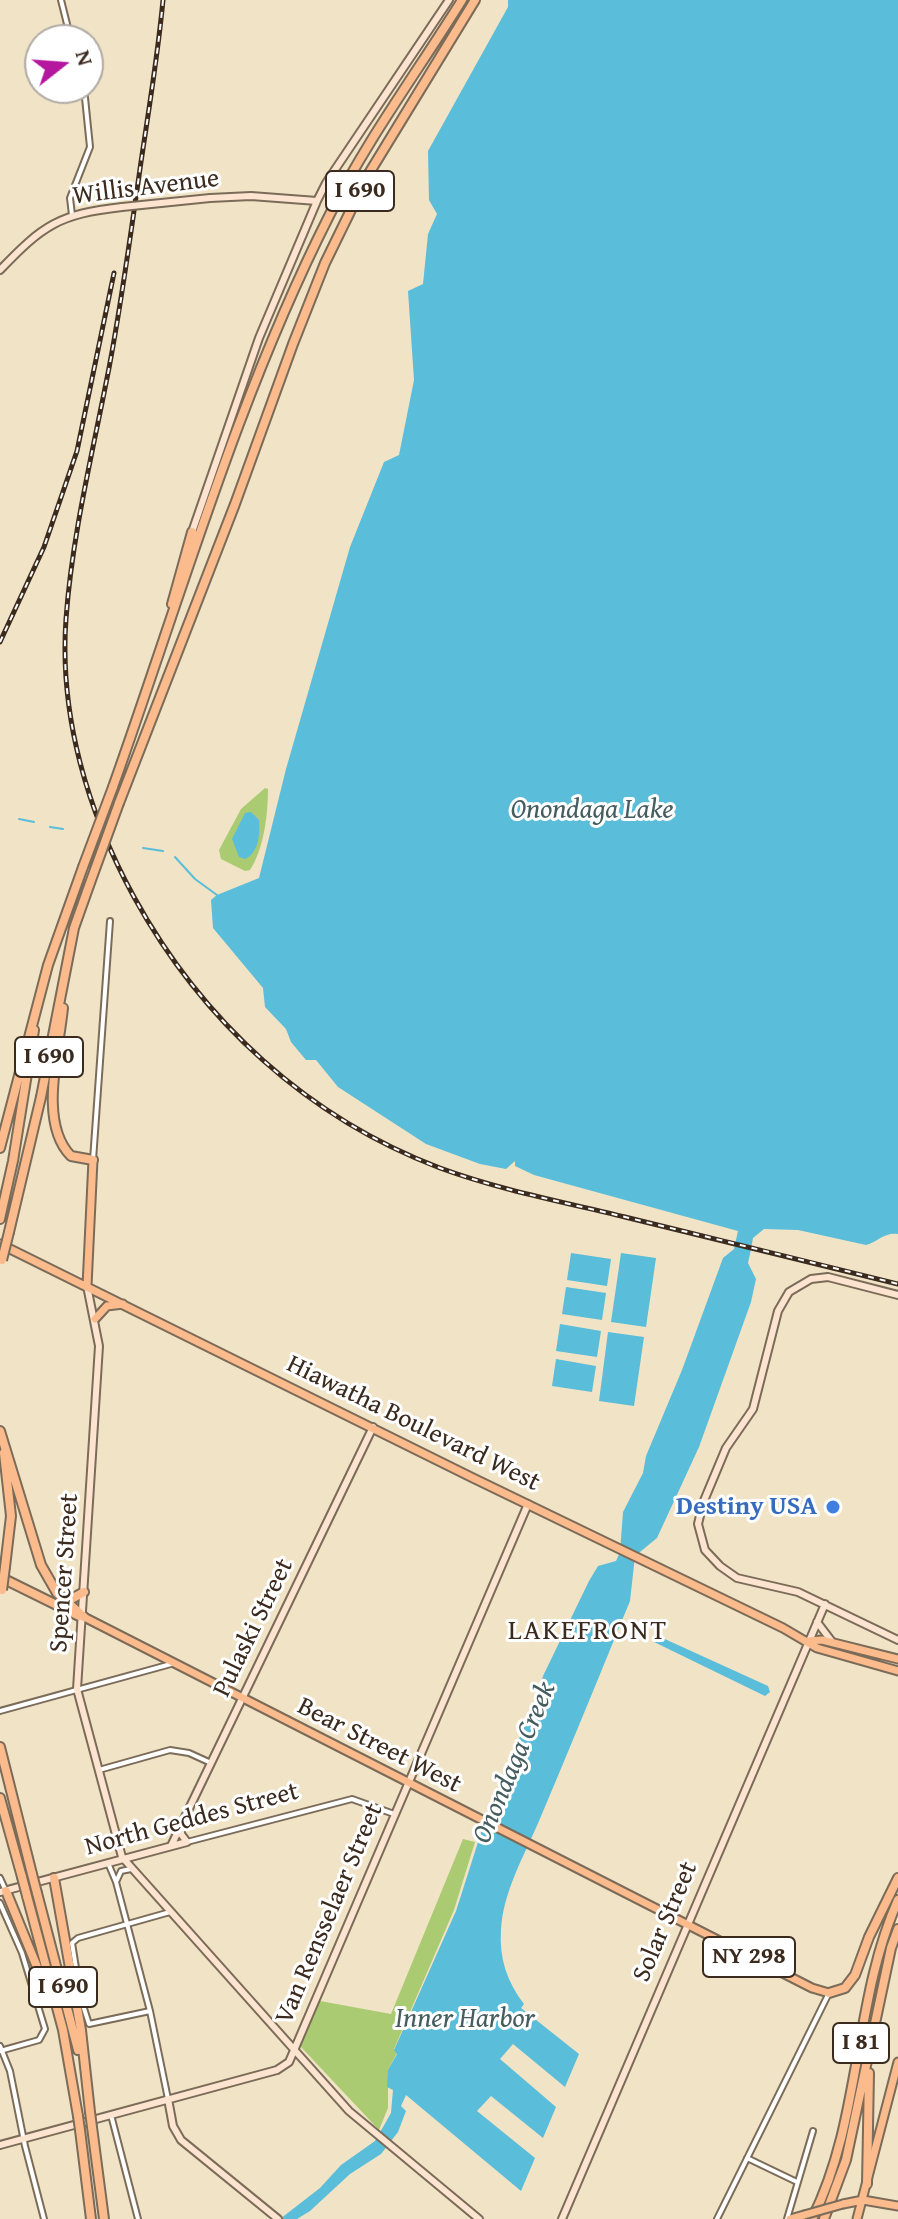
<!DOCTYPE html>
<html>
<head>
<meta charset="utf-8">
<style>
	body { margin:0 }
	#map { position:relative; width:898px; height:2219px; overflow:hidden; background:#f1e3c6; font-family:"Gentium Book Plus",serif }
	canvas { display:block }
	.north { position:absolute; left:24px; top:24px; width:80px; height:80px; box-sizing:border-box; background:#fff; border:2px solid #b1aaa5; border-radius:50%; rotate:73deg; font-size:22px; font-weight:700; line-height:32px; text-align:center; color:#3b2a1e }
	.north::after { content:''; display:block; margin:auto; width:28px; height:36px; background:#b5179e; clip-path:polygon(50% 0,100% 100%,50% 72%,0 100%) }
</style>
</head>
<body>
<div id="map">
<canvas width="898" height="2219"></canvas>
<div class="north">N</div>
</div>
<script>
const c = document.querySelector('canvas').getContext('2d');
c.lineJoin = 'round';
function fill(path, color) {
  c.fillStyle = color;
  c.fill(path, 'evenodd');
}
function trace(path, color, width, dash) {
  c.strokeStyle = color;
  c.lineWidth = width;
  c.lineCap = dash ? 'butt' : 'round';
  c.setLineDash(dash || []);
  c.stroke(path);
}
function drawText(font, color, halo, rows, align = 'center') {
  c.font = font + ' "Gentium Book Plus",serif';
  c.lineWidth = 6;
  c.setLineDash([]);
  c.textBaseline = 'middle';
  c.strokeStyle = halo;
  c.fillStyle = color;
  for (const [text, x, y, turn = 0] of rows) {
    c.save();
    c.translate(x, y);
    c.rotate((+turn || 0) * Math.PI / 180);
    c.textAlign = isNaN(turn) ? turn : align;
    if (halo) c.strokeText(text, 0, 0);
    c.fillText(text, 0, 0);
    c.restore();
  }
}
const green = new Path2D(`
	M 265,788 L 268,789 C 268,814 264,849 250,870 L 245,871 L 221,859 L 219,850 L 241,809 Z
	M 463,1839 L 475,1842 L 454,1910 L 394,2049 L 397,2053 L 388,2070 L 388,2108 L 379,2130 L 300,2046 L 320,2001 L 391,2014 Z`);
const water = new Path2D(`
	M 508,0 L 898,0 L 898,1234 C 884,1232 878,1242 866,1245 L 798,1230 L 764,1229 L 753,1238 L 750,1254 L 748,1263 L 756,1279 L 751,1302 L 699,1447 L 657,1538 L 635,1556 L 630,1601 C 600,1674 570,1748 539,1821 C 524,1856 503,1892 501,1930 C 499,1958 507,1982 524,2004 L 521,2008 L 579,2054 L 565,2087 L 513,2044 L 500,2059 L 556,2107 L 543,2138 L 491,2096 L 477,2111 L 535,2158 L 521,2191 L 406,2095 L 401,2106 L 406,2111 L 398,2132 L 381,2154 L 350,2174 L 310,2211 L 297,2219 L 280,2219 L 320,2188 L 341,2165 L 375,2141 L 391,2113 L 393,2090 L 387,2087 L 388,2070 L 397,2054 L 394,2050 L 456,1911 L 488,1811 L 535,1702 L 543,1676 L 589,1581 L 598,1566 L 616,1561 L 620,1552 L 623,1512 L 643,1473 L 646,1456 L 682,1370 L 723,1258 L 734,1249 L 738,1231 L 534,1175 L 515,1166 L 515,1161 L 506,1169 L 480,1164 L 426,1144 L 338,1087 L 316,1060 L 306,1060 L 291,1042 L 286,1029 L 265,1007 L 263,988 L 213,928 L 211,900 L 217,895 L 259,878 L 286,769 L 350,547 L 384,462 L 399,455 L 414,380 L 408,291 L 423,284 L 428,234 L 437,214 L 429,200 L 428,151 L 508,7 Z
	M 251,812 L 259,820 C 260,834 259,853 245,859 L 239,857 L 232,839 L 245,813 Z
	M 571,1253 L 611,1259 L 607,1286 L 567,1280 Z
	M 621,1253 L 656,1258 L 646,1327 L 611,1322 Z
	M 566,1287 L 606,1293 L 602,1320 L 562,1314 Z
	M 560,1324 L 601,1331 L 597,1357 L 556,1351 Z
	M 608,1332 L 644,1337 L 634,1406 L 599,1401 Z
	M 556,1359 L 596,1366 L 592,1392 L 552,1386 Z
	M 656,1635 L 768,1686 L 770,1692 L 765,1696 L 652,1641 Z`);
const stream = new Path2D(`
	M 19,819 L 34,822
	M 50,827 L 63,829
	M 143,848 L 163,851
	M 175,857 L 195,879 L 217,895`);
const street = new Path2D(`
	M 61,0 L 71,40
	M 72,215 L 70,198 L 90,147 L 84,88
	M 93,1160 L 110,921
	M 0,1711 L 171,1664
	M 99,1770 L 170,1750 L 189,1753 L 211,1763
	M 187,1842 L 352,1799 L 394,1814
	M 108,1863 L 116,1882 L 150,2011 L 168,2099
	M 0,1878 L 6,1891
	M 117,1880 L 121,1871 L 131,1869
	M 0,1903 L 22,1953 L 45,2029 L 39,2040 L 0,2051
	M 150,2011 L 89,2024 L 81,1999 L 72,1943 L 78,1938 L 170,1912
	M 0,2046 L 10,2071 L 25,2146 L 44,2219
	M 111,2115 L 138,2219
	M 747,2158 L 797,2182
	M 717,2219 L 829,1993
	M 787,2219 L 813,2131`);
const secondary = new Path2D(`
	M 210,198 L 251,196 L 317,201
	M 0,270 C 43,225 59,214 122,207
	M 192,532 L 259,338 L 317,201 L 326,183 L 449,0
	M 87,1286 L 99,1346 L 77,1689 L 122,1857 L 349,2111 L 479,2219
	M 898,1295 L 828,1277 L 811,1279 L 789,1292 L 778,1311 L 753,1409 L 726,1448 L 703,1503 L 698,1524 L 705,1550 L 720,1566 L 737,1578 L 798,1592 L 898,1640
	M 817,1622 L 833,1643
	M 171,1846 L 373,1427
	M 0,1892 L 187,1842 L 181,1834 L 181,1830
	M 168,2099 L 173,2126 L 181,2140 L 278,2219
	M 0,2145 L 277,2070 L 289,2062 L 528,1504
	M 562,2219 L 825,1604`);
const primary = new Path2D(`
	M 0,1244 L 473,1478 L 783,1628 L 817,1648 L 898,1671
	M 87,1286 L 93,1160
	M 95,1319 L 107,1306 L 123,1304
	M 84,1617 L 812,1988 L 829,1993
	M 808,1641 L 822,1640 L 898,1659
	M 843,2204 L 863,2200 L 898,2206
	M 790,2219 L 804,2215
	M 857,2219 L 898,2062`);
const highway = new Path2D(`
	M 172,604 L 192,532
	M 113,787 C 181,596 237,398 329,216 C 366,141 418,71 462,0
	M 119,803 L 235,504 L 293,344 L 325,263 L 368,175 L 475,0
	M 63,1008 C 59,1051 38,1123 71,1156 L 93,1160
	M 0,1148 L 48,965 L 83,867
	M 0,1219 L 13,1161 L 34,1030
	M 9,1232 L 41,1097 L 74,928 L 90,883
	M 0,1431 L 41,1565 L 57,1593 L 84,1617
	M 4,1453 L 11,1516 L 5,1567
	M 0,1577 L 79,1616
	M 66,1602 L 84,1592
	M 0,1747 L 32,1874
	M 0,1798 L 22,1877
	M 54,1878 L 81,2030 L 90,2112
	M 6,1891 L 48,1994
	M 37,1893 L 78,2050
	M 27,1896 L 63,2030 L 78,2116
	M 829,1993 L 845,1988 L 855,1975 L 869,1937 L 898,1878
	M 92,2127 L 104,2219
	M 80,2130 L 91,2219
	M 867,2184 L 869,2073
	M 812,2219 C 862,2120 853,2001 898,1900
	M 824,2219 L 846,2160 L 891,1948 L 898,1929`);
const rail = new Path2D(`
	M 163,0 C 158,54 149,108 141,162 C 131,231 122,300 109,368 C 93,451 72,535 66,619 C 59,716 88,813 134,897 C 202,1021 308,1118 440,1168 C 500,1190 563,1202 625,1217 C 716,1239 807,1261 898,1284
	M 0,642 L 44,547 L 77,451 L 114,273`);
const secondaryBridge = new Path2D(`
	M 122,207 L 210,198`);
const primaryBridge = new Path2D(`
	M 804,2215 L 843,2204`);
const highwayBridge = new Path2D(`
	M 83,867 L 113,787
	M 90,883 L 119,803
	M 2,1260 L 9,1232
	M 2,1590 L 5,1567
	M 32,1874 L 37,1893
	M 22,1877 L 27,1896
	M 90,2112 L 92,2127
	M 78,2116 L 80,2130`);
const markers = [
	[833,1507,8,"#3f7fe0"]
];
const shields = [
	[360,191,68],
	[49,1057,68],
	[749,1957,92],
	[63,1987,68],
	[861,2043,56]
];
const shieldNames = [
	["I 690",360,191],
	["I 690",49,1057],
	["NY 298",749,1957],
	["I 690",63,1987],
	["I 81",861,2043]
];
const streetNames = [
	["Willis Avenue",146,188,-7],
	["Hiawatha Boulevard West",413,1424,26],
	["Spencer Street",65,1573,-86],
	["Pulaski Street",254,1628,-64],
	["Bear Street West",379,1746,27],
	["North Geddes Street",192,1820,-15],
	["Van Rensselaer Street",330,1914,-67],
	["Solar Street",666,1922,-67]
];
const shopNames = [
	["Destiny USA",817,1507]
];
const waterNames = [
	["Onondaga Lake",592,811],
	["Onondaga Creek",515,1763,-67],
	["Inner Harbor",465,2020]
];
const neighbourhoodNames = [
	["LAKEFRONT",588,1632]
];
fill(green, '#abcb73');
fill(water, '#5abdd9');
trace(stream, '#5abdd9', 2);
trace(street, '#7b6b59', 8);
trace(secondary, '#7b6b59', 10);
trace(primary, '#7b6b59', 11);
trace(highway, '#7b6b59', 12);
trace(street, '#fff', 4);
trace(secondary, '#fde4d1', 6);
trace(primary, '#fbbb8c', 7);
trace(highway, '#fbbb8c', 8);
trace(rail, '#3b2a1e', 5);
trace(rail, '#fff', 2, [6]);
trace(secondaryBridge, '#7b6b59', 10, []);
trace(primaryBridge, '#7b6b59', 11, []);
trace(highwayBridge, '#7b6b59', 12, []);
trace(secondaryBridge, '#fde4d1', 6);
trace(primaryBridge, '#fbbb8c', 7);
trace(highwayBridge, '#fbbb8c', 8);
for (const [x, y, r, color] of markers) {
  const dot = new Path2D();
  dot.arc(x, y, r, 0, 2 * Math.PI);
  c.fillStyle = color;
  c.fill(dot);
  trace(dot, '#fff', 3);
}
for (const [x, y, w] of shields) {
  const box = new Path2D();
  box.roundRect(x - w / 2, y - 20, w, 40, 6);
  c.fillStyle = '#fff';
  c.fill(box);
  trace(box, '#3b2a1e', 2);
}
drawText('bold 24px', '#3b2a1e', null, shieldNames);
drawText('26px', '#3b2a1e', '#fff', streetNames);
drawText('bold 26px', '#366cbe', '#fff', shopNames, 'right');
drawText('italic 28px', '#465d5f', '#fff', waterNames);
c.letterSpacing = '2px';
drawText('28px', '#3b2a1e', '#fff', neighbourhoodNames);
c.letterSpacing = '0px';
</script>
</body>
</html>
